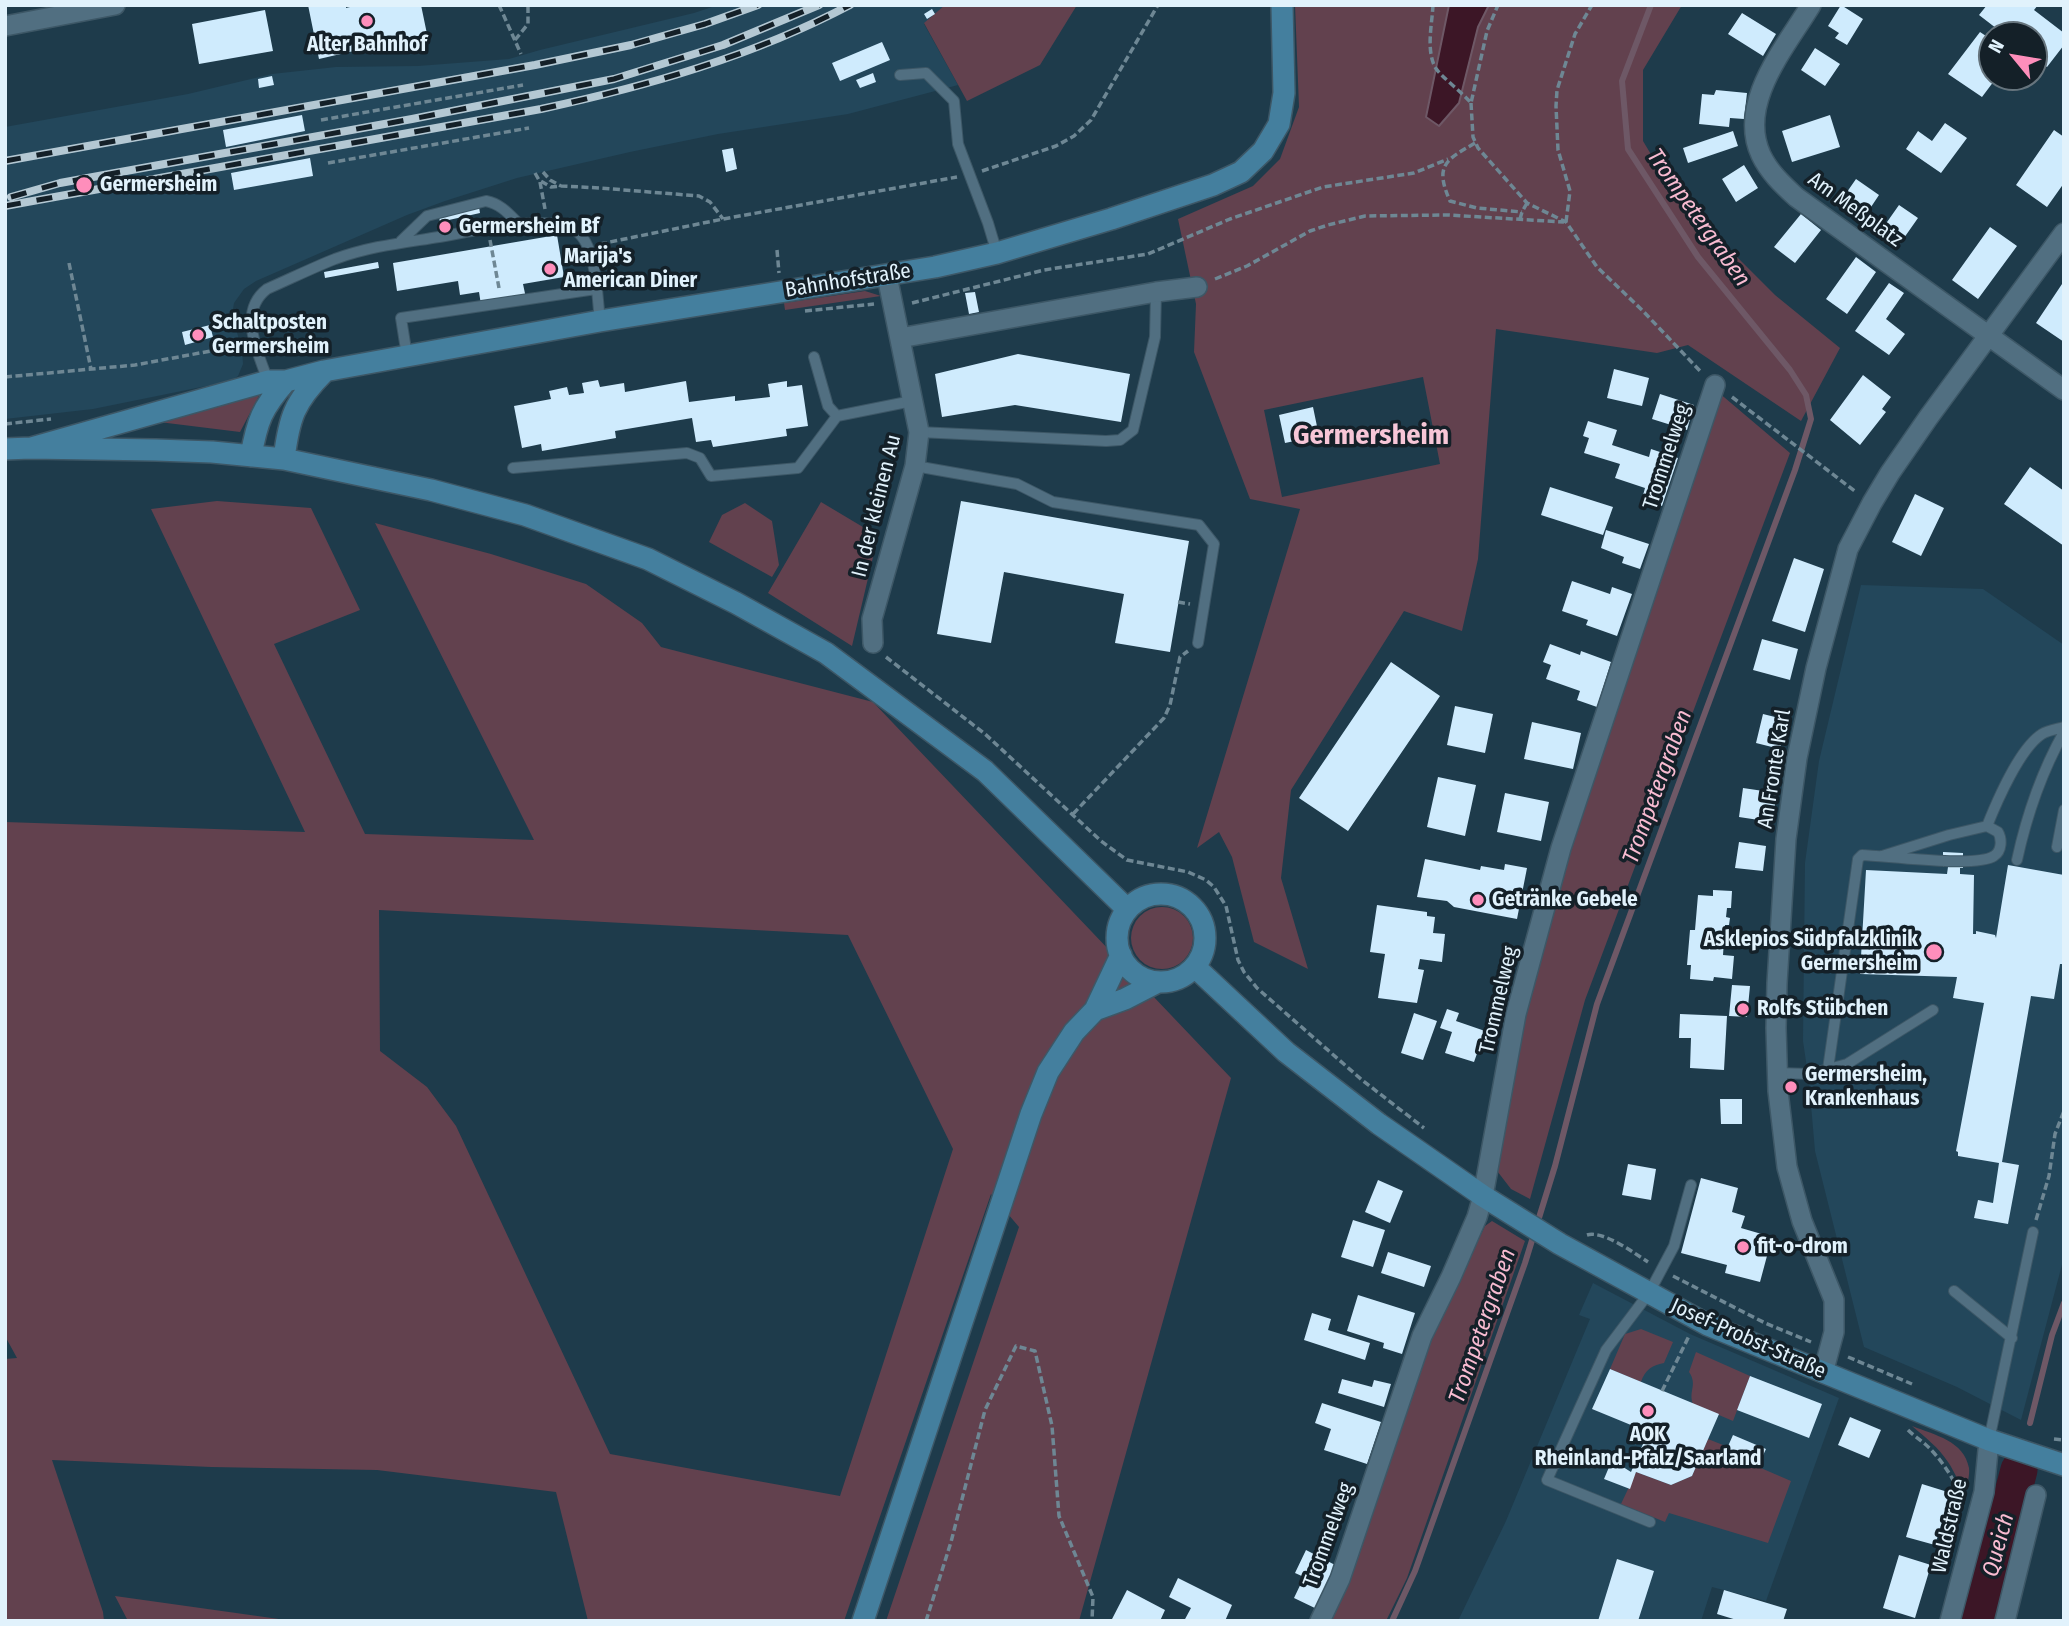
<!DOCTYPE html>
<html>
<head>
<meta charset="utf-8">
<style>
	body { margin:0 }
	#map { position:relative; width:2069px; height:1626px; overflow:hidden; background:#1e3b4b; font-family:"Fira Sans Condensed",sans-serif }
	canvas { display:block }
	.frame { position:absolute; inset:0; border:7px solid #e1f2fc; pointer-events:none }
	.north { position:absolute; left:1978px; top:21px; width:70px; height:70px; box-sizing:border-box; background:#142028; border:2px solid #66747d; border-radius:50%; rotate:300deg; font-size:19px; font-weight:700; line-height:28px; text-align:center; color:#e1f2fc }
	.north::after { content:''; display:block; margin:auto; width:24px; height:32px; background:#fe8ebb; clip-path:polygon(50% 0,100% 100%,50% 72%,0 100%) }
</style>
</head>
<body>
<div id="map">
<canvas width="2069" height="1626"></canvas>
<div class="frame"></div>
<div class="north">N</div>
</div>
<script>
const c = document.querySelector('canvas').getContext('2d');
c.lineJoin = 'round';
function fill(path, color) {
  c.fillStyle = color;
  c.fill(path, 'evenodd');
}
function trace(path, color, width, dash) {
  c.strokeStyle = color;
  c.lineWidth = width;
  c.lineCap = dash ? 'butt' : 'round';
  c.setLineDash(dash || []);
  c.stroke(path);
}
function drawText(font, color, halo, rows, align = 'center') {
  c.font = font + ' "Fira Sans Condensed",sans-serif';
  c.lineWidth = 7;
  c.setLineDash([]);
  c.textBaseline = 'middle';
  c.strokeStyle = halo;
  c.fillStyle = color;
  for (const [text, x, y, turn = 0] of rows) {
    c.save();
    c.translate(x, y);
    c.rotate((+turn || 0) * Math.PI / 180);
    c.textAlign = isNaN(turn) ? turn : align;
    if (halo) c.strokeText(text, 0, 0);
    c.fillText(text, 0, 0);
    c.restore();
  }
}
const built = new Path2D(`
	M 718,5 L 945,5 L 924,24 L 958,85 L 848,114 L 718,134 L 630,152 L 517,178 L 445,201 L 407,215 L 256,281 L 244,289 L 234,303 L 232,315 L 242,350 L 243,364 L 238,376 L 231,381 L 93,409 L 5,419 L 5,127 L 188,94 L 272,74 L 336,67 L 418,66 L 509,59 L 540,50 L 694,13 Z
	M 1861,585 L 1983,589 L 2064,645 L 2064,1257 L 2021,1420 L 1957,1387 L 1864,1347 L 1815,1151 L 1809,1082 L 1803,1041 L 1805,863 L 1819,761 Z
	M 1593,1283 L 1690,1334 L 1839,1398 L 1766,1601 L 1712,1587 L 1701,1621 L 1458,1621 L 1506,1521 L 1590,1319 L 1579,1315 Z`);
const green = new Path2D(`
	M 945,5 L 1077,5 L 1040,65 L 967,101 L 924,23 Z
	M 1295,5 L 1682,5 L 1643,70 L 1643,141 L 1676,196 L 1775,295 L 1840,348 L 1801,421 L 1688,345 L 1657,353 L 1496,329 L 1478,559 L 1462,631 L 1404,611 L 1291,790 L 1281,878 L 1308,969 L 1254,942 L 1232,857 L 1219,832 L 1197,848 L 1300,509 L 1250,499 L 1194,352 L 1196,304 L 1178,219 L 1253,186 L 1280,159 L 1299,107 ZM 1423,377 L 1440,464 L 1282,497 L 1264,410 Z
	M 865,291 L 881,296 L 785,310 L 784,303 Z
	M 1718,392 L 1790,453 L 1585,1000 L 1530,1199 L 1511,1189 L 1494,1167 L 1531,987 L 1560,871 Z
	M 260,394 L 240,432 L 159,422 Z
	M 217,501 L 311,508 L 360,610 L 274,644 L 365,834 L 534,840 L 375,523 L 491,554 L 586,584 L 642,623 L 661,647 L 873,702 L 1231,1078 L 1079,1621 L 886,1621 L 1019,1227 L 991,1194 L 844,1621 L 588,1621 L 556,1492 L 377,1470 L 211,1467 L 52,1460 L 103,1612 L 104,1621 L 5,1621 L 5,1359 L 17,1358 L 5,1336 L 5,822 L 305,832 L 151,509 ZM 379,910 L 848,935 L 953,1149 L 840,1496 L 610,1454 L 456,1126 L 427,1087 L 380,1051 Z
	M 821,502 L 878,536 L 852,646 L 768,593 Z
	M 745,503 L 772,521 L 779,565 L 772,577 L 709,542 L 722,515 Z
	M1131 938a31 31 0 1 1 62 0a31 31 0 1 1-62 0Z
	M 1492,1221 L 1525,1241 L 1407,1578 L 1386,1621 L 1324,1621 L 1426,1337 L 1459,1280 L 1485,1226 Z
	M 1641,1329 L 1673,1342 L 1664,1363 C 1652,1365 1645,1370 1641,1382 L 1610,1369 L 1625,1334 Z
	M 1696,1352 L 1750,1376 L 1733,1421 L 1693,1404 C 1688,1391 1698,1385 1689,1372 Z
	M 1912,1426 C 1935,1435 1964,1441 1969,1468 C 1970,1475 1967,1484 1966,1491 C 1958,1483 1955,1472 1948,1462 C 1939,1448 1925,1437 1912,1426 Z
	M 1708,1439 L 1728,1447 L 1726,1453 L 1791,1481 L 1768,1543 L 1669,1513 L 1665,1522 L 1621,1504 L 1636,1472 L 1671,1485 L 1692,1476 Z
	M 115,1596 L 293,1621 L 128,1621 Z`);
const water = new Path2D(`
	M 1449,5 L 1489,5 L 1478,27 L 1459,103 L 1439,126 L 1426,117 Z`);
const stream = new Path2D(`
	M 2030,1423 L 2052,1335 L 2064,1303
	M 1392,1621 L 1415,1571 L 1525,1263 L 1555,1166 L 1597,1004 L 1795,470 L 1811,419 L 1806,395 L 1790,370 L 1698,257 L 1628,149 L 1622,81 L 1651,5`);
const river = new Path2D(`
	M 1979,1621 L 2019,1470`);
const building = new Path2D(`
	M 308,5 L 346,5 L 346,8 L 358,5 L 421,5 L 427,34 L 319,59 Z
	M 1841,5 L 1863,19 L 1847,45 L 1835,38 L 1839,33 L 1828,26 Z
	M 1987,5 L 2038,5 L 2034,10 L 2064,33 L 2064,45 L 2047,67 L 2034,58 L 2034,35 L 2005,35 L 1979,15 Z
	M 932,9 L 935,14 L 927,19 L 924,14 Z
	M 265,10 L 273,51 L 199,64 L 192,24 Z
	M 1742,13 L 1776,34 L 1763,56 L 1728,34 Z
	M 1980,32 L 1992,40 L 1992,77 L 1997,77 L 1982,97 L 1948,74 Z
	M 882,42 L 890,60 L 840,81 L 832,63 Z
	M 1815,48 L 1840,64 L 1825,86 L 1801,70 Z
	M 873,73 L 876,82 L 860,88 L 856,80 Z
	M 272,76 L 274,85 L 259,88 L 258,79 Z
	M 1716,90 L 1747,93 L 1744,119 L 1730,118 L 1729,127 L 1699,124 L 1702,94 L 1714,95 Z
	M 302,115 L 305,131 L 226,147 L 223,130 Z
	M 1830,115 L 1840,147 L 1792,162 L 1782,131 Z
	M 1945,123 L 1967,138 L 1941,173 L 1906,149 L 1918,131 L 1932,141 Z
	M 2054,130 L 2064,137 L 2064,183 L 2047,207 L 2016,185 Z
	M 1733,131 L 1738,146 L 1688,163 L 1683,148 Z
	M 733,148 L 737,169 L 726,172 L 722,150 Z
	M 310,158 L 313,176 L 234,190 L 231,173 Z
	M 1744,165 L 1758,188 L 1736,202 L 1722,179 Z
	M 1856,179 L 1879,195 L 1863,219 L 1840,202 Z
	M 1899,205 L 1918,218 L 1899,245 L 1880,232 Z
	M 479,207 L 480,213 L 440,222 L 439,217 Z
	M 1801,214 L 1821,230 L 1795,263 L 1774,247 Z
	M 1990,227 L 2017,246 L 1978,299 L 1952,280 Z
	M 557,235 L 564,277 L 523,284 L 527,303 L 482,311 L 479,292 L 460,295 L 458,281 L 397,291 L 393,263 Z
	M 1856,257 L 1876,272 L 1847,314 L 1826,299 Z
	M 378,262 L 379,268 L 325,278 L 324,272 Z
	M 2064,281 L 2064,342 L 2036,323 Z
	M 1889,283 L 1904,293 L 1886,319 L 1905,334 L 1889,355 L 1855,331 Z
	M 975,292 L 979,312 L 969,314 L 965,293 Z
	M 210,325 L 213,337 L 185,345 L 182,332 Z
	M 1018,354 L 1130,374 L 1121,422 L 1015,405 L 942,417 L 935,374 Z
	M 1614,369 L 1649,378 L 1642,406 L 1607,398 Z
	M 1863,375 L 1891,397 L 1882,409 L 1886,412 L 1860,445 L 1830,420 Z
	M 598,380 L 600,387 L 624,383 L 625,392 L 686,381 L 689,402 L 735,396 L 735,401 L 770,397 L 768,384 L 787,381 L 787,387 L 802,385 L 808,426 L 786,429 L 787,436 L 713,447 L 711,440 L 696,442 L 692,418 L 615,431 L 616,438 L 542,451 L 541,444 L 522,448 L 514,406 L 551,399 L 549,391 L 567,387 L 569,395 L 584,393 L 582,383 Z
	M 1660,394 L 1694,405 L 1687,430 L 1652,419 Z
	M 1313,407 L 1319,436 L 1285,443 L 1279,415 Z
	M 1588,421 L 1617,430 L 1612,445 L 1649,457 L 1651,449 L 1678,458 L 1662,506 L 1642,499 L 1645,488 L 1615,478 L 1620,464 L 1584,453 L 1589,438 L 1583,436 Z
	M 2030,467 L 2064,491 L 2064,546 L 2004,504 Z
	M 1550,487 L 1613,507 L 1603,535 L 1541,515 Z
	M 1915,494 L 1944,508 L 1921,556 L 1892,542 Z
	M 961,501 L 1189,541 L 1170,652 L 1115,643 L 1124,594 L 1004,572 L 991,643 L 937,634 Z
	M 1606,530 L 1649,544 L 1640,569 L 1622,563 L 1624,557 L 1601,548 Z
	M 1794,558 L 1824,569 L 1805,632 L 1772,621 Z
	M 1572,581 L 1610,594 L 1612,587 L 1632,594 L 1617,636 L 1586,625 L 1588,620 L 1562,611 Z
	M 1762,639 L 1798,649 L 1790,680 L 1753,670 Z
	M 1550,644 L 1580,655 L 1581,651 L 1611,662 L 1597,707 L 1577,700 L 1580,691 L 1546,679 L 1551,665 L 1543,662 Z
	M 1391,662 L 1440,696 L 1348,831 L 1299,798 Z
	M 1455,706 L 1493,714 L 1485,753 L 1447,745 Z
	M 1763,714 L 1787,720 L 1780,749 L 1756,743 Z
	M 1532,722 L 1581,733 L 1573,769 L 1524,759 Z
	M 1438,777 L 1476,785 L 1465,836 L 1427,827 Z
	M 1743,788 L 1777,793 L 1772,822 L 1739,817 Z
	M 1505,793 L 1549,802 L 1541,841 L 1497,832 Z
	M 1739,842 L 1766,846 L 1763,871 L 1735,868 Z
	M 1943,852 L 1963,853 L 1963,868 L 1960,868 L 1960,874 L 1974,875 L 1973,934 L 1976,934 L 1976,931 L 1995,935 L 1996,938 L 2008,865 L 2064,875 L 2064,964 L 2060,964 L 2054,999 L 2031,996 L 2002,1162 L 2019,1165 L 2008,1224 L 1974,1218 L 1978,1200 L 1993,1203 L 1999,1163 L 1958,1156 L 1958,1152 L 1956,1151 L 1984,1003 L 1953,998 L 1957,977 L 1860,974 L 1866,870 L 1947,874 L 1948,867 L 1943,867 Z
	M 1425,859 L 1480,870 L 1481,866 L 1504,870 L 1505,864 L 1527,868 L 1517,919 L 1454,907 L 1447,901 L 1417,897 Z
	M 1713,890 L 1732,891 L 1731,908 L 1727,908 L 1726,917 L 1730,918 L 1729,925 L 1725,925 L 1723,955 L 1734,956 L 1732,979 L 1714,977 L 1713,981 L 1690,979 L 1691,965 L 1687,965 L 1690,930 L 1695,930 L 1698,895 L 1713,896 Z
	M 1377,905 L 1427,912 L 1427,916 L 1435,917 L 1433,933 L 1445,934 L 1442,962 L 1420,959 L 1418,969 L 1424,970 L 1417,1003 L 1378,998 L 1385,954 L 1370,952 Z
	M 1732,985 L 1750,986 L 1747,1017 L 1729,1016 Z
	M 1447,1009 L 1459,1013 L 1456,1021 L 1485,1031 L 1474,1062 L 1445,1053 L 1452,1032 L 1440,1028 Z
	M 1414,1013 L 1437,1021 L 1423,1060 L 1401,1053 Z
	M 1680,1014 L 1727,1016 L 1724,1070 L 1690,1068 L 1691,1038 L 1679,1038 Z
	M 1720,1099 L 1742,1099 L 1742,1124 L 1721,1124 Z
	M 1628,1164 L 1656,1169 L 1651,1200 L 1622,1195 Z
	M 1701,1178 L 1738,1188 L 1732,1212 L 1745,1216 L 1741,1228 L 1765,1235 L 1764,1239 L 1771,1241 L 1760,1282 L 1725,1273 L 1727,1265 L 1681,1253 Z
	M 1378,1180 L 1403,1191 L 1390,1223 L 1365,1212 Z
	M 1353,1220 L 1385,1230 L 1373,1267 L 1341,1257 Z
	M 1388,1252 L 1431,1266 L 1424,1287 L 1381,1273 Z
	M 1358,1295 L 1415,1313 L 1402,1354 L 1383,1348 L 1384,1343 L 1347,1331 Z
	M 1312,1313 L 1331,1319 L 1328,1330 L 1370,1343 L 1365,1360 L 1304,1340 Z
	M 1610,1369 L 1719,1414 L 1692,1476 L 1671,1485 L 1636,1472 L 1630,1489 L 1604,1479 L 1612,1460 L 1631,1472 L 1648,1432 L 1592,1409 Z
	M 1750,1376 L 1822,1404 L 1809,1438 L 1737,1410 Z
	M 1342,1379 L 1372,1387 L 1374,1380 L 1391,1384 L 1384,1407 L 1338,1393 Z
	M 1322,1403 L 1381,1422 L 1367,1464 L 1324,1450 L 1331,1429 L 1315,1423 Z
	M 1850,1417 L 1881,1430 L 1869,1458 L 1838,1445 Z
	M 1733,1435 L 1766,1449 L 1758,1466 L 1725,1453 Z
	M 1922,1484 L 1951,1493 L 1935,1545 L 1906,1537 Z
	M 1306,1550 L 1339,1567 L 1319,1610 L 1294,1598 L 1304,1577 L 1295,1573 Z
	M 1899,1555 L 1931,1565 L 1915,1618 L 1883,1608 Z
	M 1617,1559 L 1654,1571 L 1638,1621 L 1598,1621 Z
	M 1178,1578 L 1232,1605 L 1225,1621 L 1184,1621 L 1191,1608 L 1169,1597 Z
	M 1127,1590 L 1165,1610 L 1160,1621 L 1111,1621 Z
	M 1724,1590 L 1787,1609 L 1783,1621 L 1740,1621 L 1717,1614 Z`);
const path = new Path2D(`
	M 499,5 L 521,54
	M 1433,5 C 1432,25 1426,49 1435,67 C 1439,75 1463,93 1471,103 L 1487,31 L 1498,5
	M 515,40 L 528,24 L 528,5
	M 1471,103 L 1473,137 L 1478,148 L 1527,203 L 1566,222 L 1597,267 L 1642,310 L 1701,372
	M 321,120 L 523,85
	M 1475,143 C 1446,160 1434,165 1450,201 L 1477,208 L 1522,212
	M 328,163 L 529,128
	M 982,171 L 1056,146 L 1074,136 L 1091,120 L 1158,5
	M 543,172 L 550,180 L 561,186
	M 535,173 L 539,180 L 551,187 L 561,186 L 600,188 L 699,196 L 710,202 L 723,219
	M 540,182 L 545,209
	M 1520,219 L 1522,212 L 1527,203
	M 1566,222 L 1570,191 L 1558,150 L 1556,106 L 1557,90 L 1575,34 L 1592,5
	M 490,240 L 499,288
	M 600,244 L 723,219 L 957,177
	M 777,250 L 779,273
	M 69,263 L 91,369
	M 1215,279 L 1247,266 L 1310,231 L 1328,225 L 1365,216 L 1448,215 L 1564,222
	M 912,303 L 1044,270 L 1148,254 L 1230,219 L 1323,187 L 1414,173 L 1448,159
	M 805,311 L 874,304
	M 5,377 L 135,365 L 243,345
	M 1732,397 L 1856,492
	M 5,424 L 51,419
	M 1178,602 L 1190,604
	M 886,657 L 985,734 L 1101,841 L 1127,860 L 1188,872 L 1206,880 L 1214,887 L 1226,906 L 1238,960 L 1244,972 L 1257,988 L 1362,1080 L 1424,1128
	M 1073,814 L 1164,718 L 1170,705 L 1180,657 L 1188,651
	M 2036,1220 L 2049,1176 L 2055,1134 L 2064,1111
	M 1587,1235 C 1603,1230 1634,1253 1648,1262
	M 1673,1276 L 1765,1323 L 1811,1342
	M 1848,1357 L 1912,1384
	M 1662,1391 L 1689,1336
	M 1908,1430 C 1913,1435 1919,1439 1925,1444 C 1939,1456 1958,1483 1961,1500
	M 2054,1439 L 2064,1440
	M 926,1621 L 951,1542 L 985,1410 L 1016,1346 L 1035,1351 L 1052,1426 L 1059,1516 L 1093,1597 L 1092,1621`);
const lane = new Path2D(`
	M 900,75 L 926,73 L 954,101 L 958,144 L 988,223 L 997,253
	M 401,241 L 427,216 L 486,201 C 501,204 509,214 519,224
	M 407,356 L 401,318 L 596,289
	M 814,357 L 828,406 L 837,416
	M 268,381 C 258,352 237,312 267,289 C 290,279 312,268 335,259 C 371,246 402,243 439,237 C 470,232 549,212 576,231 C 597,245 597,297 600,321
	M 919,432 L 1106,441 L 1120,440 L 1133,430 L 1155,337 L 1156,292
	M 915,466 L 1017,484 L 1053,502 L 1199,525 L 1214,544 L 1198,643
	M 513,468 L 687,453 L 700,458 L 711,476 L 798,468 L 837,416 L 912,401
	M 1987,826 C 1997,801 2020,748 2042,734 C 2048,730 2057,729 2064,727
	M 2057,847 L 2064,810
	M 2017,860 C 2027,814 2041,773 2064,732
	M 1828,1069 L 1858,859 L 1862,855 C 1888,856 1976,868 1994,856 C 2002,851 2002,839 1998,832 L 1987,826 L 1949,835 L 1882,856
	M 1777,1073 L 1810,1074 L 1847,1064 L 1933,1010
	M 1954,1291 L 2012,1338
	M 1989,1440 L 2033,1232
	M 1650,1522 L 1547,1480 L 1606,1350 L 1649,1293 L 1674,1246 L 1691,1185`);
const street = new Path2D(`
	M 1811,5 C 1785,48 1737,103 1761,155 C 1769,172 1782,184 1796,197 L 2064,390
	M 5,26 L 115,5
	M 900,338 L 1156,292 L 1197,287
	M 873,643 L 872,619 L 915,466 L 919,432 L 887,276
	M 1823,1373 L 1834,1332 L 1834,1300 L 1802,1221 L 1787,1167 L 1778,1091 L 1776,1028 L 1777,983 L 1786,839 L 1797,758 L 1816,668 L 1848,549 L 1872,503 L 1890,473 L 1928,418 L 2064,233
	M 1320,1621 L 1340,1579 L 1422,1336 L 1451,1277 L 1477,1217 L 1483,1196 L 1516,1014 L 1561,848 L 1715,385
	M 1950,1621 L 1984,1492 L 1989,1440
	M 2005,1621 L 2036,1495`);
const secondary = new Path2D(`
	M 31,448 L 268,381 L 286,381 L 324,371 L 600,321 L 935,267 L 997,253 L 1111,219 L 1213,185 L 1241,172 L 1263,151 L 1279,124 L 1284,93 L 1282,5
	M 5,449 L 31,448 L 156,450 L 212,452 L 284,459 L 431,490 L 525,515 L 648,559 L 736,603 L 826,653 L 985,771 L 1127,909
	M 251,456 C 257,421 262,408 286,381
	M 284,459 C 289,418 294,402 324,372
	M1117 938a44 44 0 1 1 88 0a44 44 0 1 1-88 0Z
	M 1195,967 L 1286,1052 L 1379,1124 L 1483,1196 L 1560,1244 L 1708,1325 L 1989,1440 L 2064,1465
	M 1095,1010 L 1125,999 L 1158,982
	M 863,1621 L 1031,1114 L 1048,1072 L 1074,1032 L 1095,1010 L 1121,955`);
const rail = new Path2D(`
	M 5,161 L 535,65 L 631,45 L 705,24 L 758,5
	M 11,197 L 60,183 L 412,119 L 614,79 L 723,45 L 819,5
	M 5,206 L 541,109 C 648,86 753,56 850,5`);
const markers = [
	[367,21,7,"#fe8ebb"],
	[84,185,9,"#fe8ebb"],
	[445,227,7,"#fe8ebb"],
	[550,269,7,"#fe8ebb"],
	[198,335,7,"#fe8ebb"],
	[1478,900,7,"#fe8ebb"],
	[1934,952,9,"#fe8ebb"],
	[1743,1009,7,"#fe8ebb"],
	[1791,1087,7,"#fe8ebb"],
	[1743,1247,7,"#fe8ebb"],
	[1648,1411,7,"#fe8ebb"]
];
const poiNames = [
	["Alter Bahnhof",367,45,"center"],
	["Germersheim",100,185],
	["Germersheim Bf",459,227],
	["Marija's",564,257],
	["American Diner",564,281],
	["Schaltposten",212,323],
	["Germersheim",212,347],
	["Getränke Gebele",1492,900],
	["Asklepios Südpfalzklinik",1918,940,"right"],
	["Germersheim",1918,964,"right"],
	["Rolfs Stübchen",1757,1009],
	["Germersheim,",1805,1075],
	["Krankenhaus",1805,1099],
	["fit-o-drom",1757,1247],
	["AOK",1648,1435,"center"],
	["Rheinland-Pfalz/Saarland",1648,1459,"center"]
];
const streetNames = [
	["Am Meßplatz",1855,210,36],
	["Bahnhofstraße",848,281,-9],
	["Trommelweg",1667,457,-72],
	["In der kleinen Au",877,506,-76],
	["An Fronte Karl",1775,769,-81],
	["Trommelweg",1499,1000,-77],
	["Josef-Probst-Straße",1748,1339,24],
	["Waldstraße",1950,1526,-77],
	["Trommelweg",1329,1535,-70]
];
const waterNames = [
	["Trompetergraben",1698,218,55],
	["Trompetergraben",1658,787,-70],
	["Trompetergraben",1483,1326,-71],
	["Queich",1999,1545,-75]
];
const districtNames = [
	["Germersheim",1371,436]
];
fill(built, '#23475b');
fill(green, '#62414e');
fill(water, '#3c1626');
trace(water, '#6e5866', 2);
trace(stream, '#6e5866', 6);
trace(river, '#3c1626', 37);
fill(building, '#cfebfd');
trace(lane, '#3d5766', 12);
trace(street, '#3d5766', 22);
trace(secondary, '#3d5766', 24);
trace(path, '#6e8794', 3.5, [7, 3.5]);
trace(lane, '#516f81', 10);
trace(street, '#516f81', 19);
trace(secondary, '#447f9e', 21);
trace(rail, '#b4c8d3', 8);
trace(rail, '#142028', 5, [16]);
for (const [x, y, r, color] of markers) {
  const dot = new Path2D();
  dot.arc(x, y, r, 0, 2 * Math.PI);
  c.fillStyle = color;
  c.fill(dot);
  trace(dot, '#142028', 2.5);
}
drawText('bold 21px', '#e1f2fc', '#142028', poiNames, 'left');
drawText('21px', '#e1f2fc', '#142028', streetNames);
drawText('italic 23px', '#f8bbd1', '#142028', waterNames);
drawText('bold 28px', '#f7c6d7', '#142028', districtNames);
</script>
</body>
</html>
